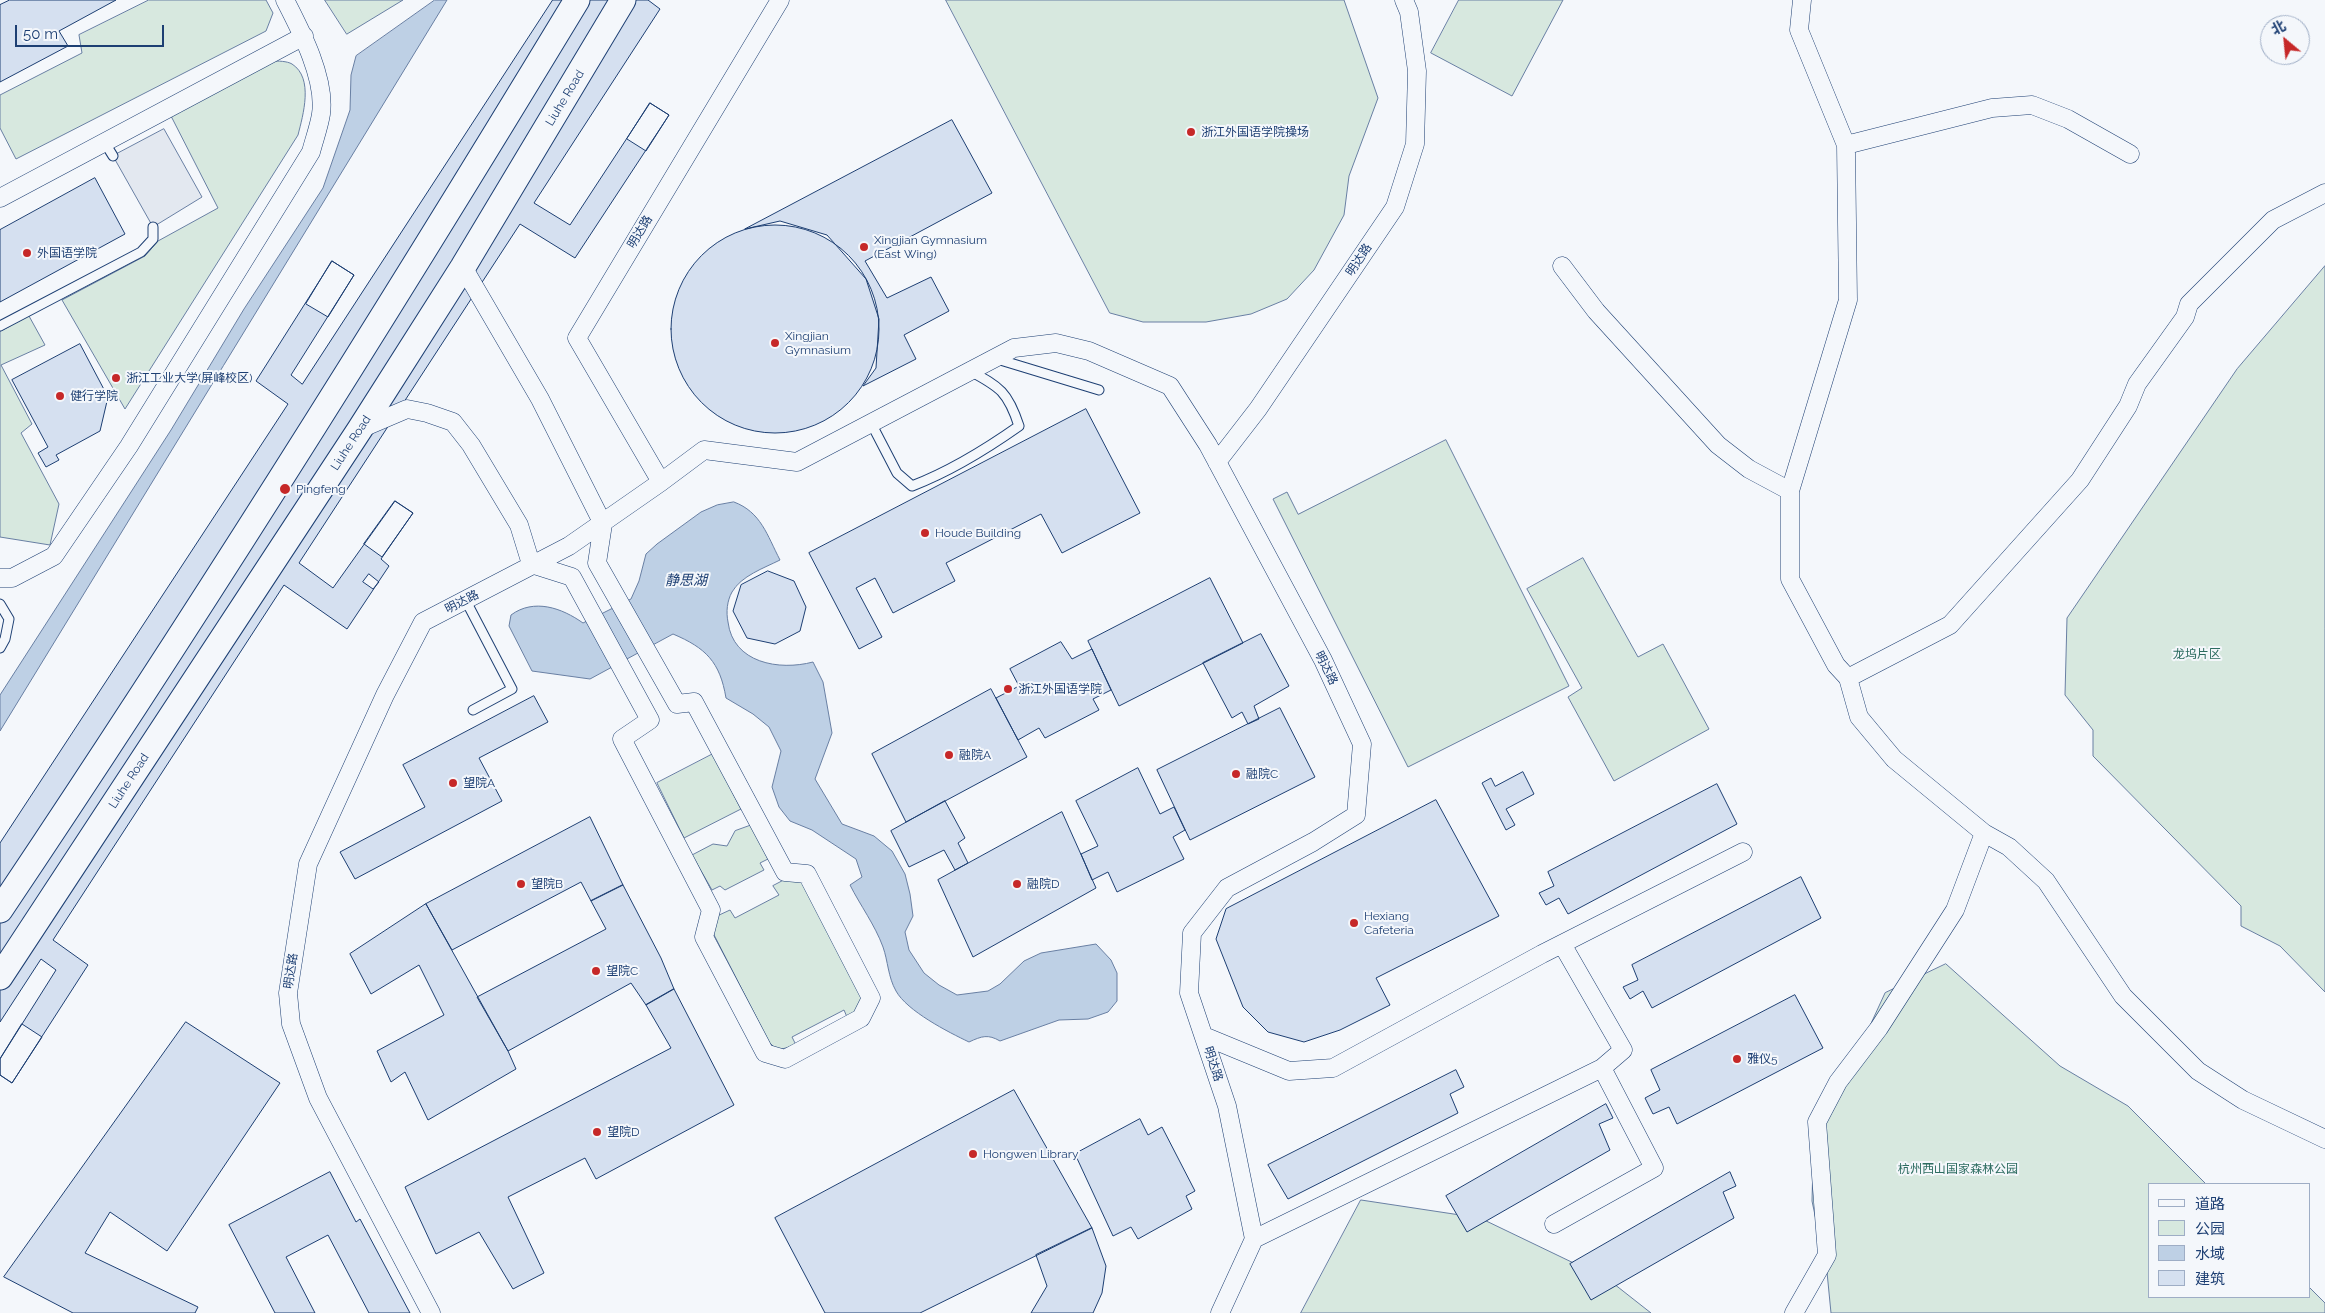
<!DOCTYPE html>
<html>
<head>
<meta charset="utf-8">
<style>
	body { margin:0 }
	#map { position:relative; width:2325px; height:1313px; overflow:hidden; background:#f4f7fb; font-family:Raleway,"Noto Sans SC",sans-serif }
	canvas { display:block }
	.legend { position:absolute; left:2148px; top:1183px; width:162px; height:115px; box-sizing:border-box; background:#f4f7fb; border:1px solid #9eadc5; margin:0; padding:6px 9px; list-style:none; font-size:15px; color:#1d3f73 }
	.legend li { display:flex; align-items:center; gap:10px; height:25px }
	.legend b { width:25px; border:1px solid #9eadc5 }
	.north { position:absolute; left:2260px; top:15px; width:50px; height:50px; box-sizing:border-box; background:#f4f7fb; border:1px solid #9eadc5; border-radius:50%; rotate:332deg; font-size:14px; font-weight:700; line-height:20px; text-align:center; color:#1d3f73 }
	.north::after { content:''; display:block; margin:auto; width:18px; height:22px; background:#c62828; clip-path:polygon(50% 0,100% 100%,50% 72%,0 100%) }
	.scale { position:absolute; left:15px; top:25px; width:149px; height:22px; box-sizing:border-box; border:2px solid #1d3f73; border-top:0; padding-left:6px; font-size:15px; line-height:18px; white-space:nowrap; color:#1d3f73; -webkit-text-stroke:4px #f4f7fb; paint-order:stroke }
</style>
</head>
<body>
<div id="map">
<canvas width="2325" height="1313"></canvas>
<ul class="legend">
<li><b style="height:6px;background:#f4f7fb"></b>道路</li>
<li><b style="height:14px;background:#d7e8df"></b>公园</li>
<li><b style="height:14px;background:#bed0e5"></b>水域</li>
<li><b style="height:14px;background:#d5e0f0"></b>建筑</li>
</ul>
<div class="north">北</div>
<div class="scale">50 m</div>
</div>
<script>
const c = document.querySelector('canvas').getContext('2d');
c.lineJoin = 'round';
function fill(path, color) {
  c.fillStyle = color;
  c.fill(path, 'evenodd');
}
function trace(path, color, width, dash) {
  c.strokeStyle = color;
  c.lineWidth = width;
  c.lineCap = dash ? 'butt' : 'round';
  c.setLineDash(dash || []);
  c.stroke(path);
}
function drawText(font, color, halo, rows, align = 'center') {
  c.font = font + ' Raleway,"Noto Sans SC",sans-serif';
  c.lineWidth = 4;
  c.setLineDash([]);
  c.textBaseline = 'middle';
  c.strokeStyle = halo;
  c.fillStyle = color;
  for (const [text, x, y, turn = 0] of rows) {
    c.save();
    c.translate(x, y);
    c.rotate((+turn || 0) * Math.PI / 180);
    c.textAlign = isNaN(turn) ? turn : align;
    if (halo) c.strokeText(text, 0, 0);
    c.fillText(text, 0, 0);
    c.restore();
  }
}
const green = new Path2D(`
	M 149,0 L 266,0 L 273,13 L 266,31 L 16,159 L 0,128 L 0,95 L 82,53 L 79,35 Z
	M 325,0 L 403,0 L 347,34 Z
	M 946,0 L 1344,0 L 1378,98 L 1349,176 L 1344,215 L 1314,270 L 1287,299 L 1251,314 L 1206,322 L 1143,322 L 1110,313 Z
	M 1459,0 L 1563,0 L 1512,96 L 1431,53 Z
	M 272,61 C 278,61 287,61 292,64 C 314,78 303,115 298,135 L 125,409 L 62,300 L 145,256 L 158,241 L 218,208 L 171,116 Z
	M 2325,266 L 2325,992 L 2280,946 L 2241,926 L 2241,906 L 2093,756 L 2093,730 L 2065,695 L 2067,618 L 2237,369 Z
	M 29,316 L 45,345 L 1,365 L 32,424 L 21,433 L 59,504 L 50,545 L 0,537 L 0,332 Z
	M 1446,440 L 1569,686 L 1408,767 L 1273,499 L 1287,492 L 1298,514 Z
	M 1583,558 L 1638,657 L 1663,644 L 1709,729 L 1614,781 L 1568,697 L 1582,688 L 1527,589 Z
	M 713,754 L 741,809 L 684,838 L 657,783 Z
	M 752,825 L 768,859 L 760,863 L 764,870 L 725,890 L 720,886 L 712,890 L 692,855 L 713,844 L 727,846 L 735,831 Z
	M 786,879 L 800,879 L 863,998 L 858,1011 L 847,1017 L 844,1010 L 792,1037 L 796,1045 L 782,1049 L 775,1048 L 769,1042 L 711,929 L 717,916 L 730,910 L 735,918 L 779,895 L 773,886 Z
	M 1946,964 L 2060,1066 L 2128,1106 L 2206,1184 L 2149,1184 L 2149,1297 L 2309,1297 L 2309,1287 L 2325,1303 L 2325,1313 L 1831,1313 L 1827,1272 L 1812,1201 L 1814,1123 L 1857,1054 L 1885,993 Z
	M 1361,1200 L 1480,1218 L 1609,1280 L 1651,1313 L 1301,1313 Z`);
const parking = new Path2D(`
	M 164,129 L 202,197 L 153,227 L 113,156 Z`);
const water = new Path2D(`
	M 435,0 L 447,0 L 0,731 L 0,695 L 171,430 L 244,309 L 323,188 L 350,110 L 351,75 L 356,56 Z
	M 734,502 C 761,512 767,535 780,560 C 764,568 741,576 732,592 C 727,601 726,612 728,622 C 733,663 779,671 813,662 L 823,682 L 832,733 L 815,779 L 842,824 L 874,836 L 892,851 L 905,874 L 910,894 L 913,916 L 905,932 L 909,950 L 924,973 L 939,985 L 957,995 L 988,991 L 1000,984 L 1024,961 L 1041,953 L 1096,944 L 1111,960 L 1117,973 L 1117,1001 L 1108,1012 L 1088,1019 L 1059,1020 L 1000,1041 C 988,1034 982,1036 969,1042 C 948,1032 907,1011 896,991 C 888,977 888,961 883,947 C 875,925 860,905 850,885 L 862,877 L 856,859 L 812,830 L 790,821 L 779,807 L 772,787 L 781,751 L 769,727 L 753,714 L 726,698 C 720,662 706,648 673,634 L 590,679 L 532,671 L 509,626 L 511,615 C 534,598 562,608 583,623 L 631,599 L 639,581 L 646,554 L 657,544 L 701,512 L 717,505 Z`);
const building = new Path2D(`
	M 10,0 L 116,0 L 59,31 L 68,46 L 0,82 L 0,5 Z
	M 553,0 L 648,0 L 660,9 L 534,203 L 570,225 L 650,103 L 669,115 L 575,258 L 520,224 L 299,563 L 333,588 L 395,501 L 413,513 L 381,559 L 389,566 L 347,629 L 284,585 L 53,940 L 88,965 L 12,1083 L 0,1075 L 0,1059 L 56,970 L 41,959 L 0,1022 L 0,843 L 288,404 L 256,381 L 332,261 L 354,275 L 291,375 L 302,384 Z
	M 650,103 L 669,115 L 646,151 L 627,139 Z
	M 952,120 L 992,193 L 865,261 L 887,298 L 931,277 L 949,311 L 904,335 L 916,359 L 863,386 L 876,368 L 879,319 L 866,279 L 827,235 L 780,221 L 745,229 Z
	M 95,178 L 125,234 L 0,302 L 0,230 Z
	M671 329a104 104 0 1 1 208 0a104 104 0 1 1-208 0Z
	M 332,261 L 354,275 L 328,317 L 306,304 Z
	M 80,344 L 108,397 L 100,431 L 56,455 L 59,460 L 46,467 L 38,453 L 48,447 L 12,380 Z
	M 1086,409 L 1140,513 L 1062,553 L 1041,514 L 946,563 L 955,581 L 893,613 L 875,578 L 856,588 L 882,637 L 859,649 L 809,553 Z
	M 395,501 L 413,513 L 382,557 L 364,544 Z
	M 768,571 L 794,581 L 806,607 L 800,631 L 775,644 L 747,638 L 733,611 L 741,585 Z
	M 369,574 L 379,582 L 373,589 L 363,582 Z
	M 1210,578 L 1243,643 L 1119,706 L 1088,641 Z
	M 1261,634 L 1289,686 L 1254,706 L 1259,719 L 1248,724 L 1242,712 L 1232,718 L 1203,663 Z
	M 1061,642 L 1072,659 L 1092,649 L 1111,690 L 1093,699 L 1099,710 L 1045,738 L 1039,728 L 1018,740 L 996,698 L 1019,686 L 1010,669 Z
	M 991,689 L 1027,757 L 906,822 L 872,754 Z
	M 534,696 L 548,722 L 479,758 L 502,801 L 355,879 L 340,852 L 425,807 L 403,765 Z
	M 1280,708 L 1315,777 L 1190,840 L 1157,770 Z
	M 1138,768 L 1160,814 L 1174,807 L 1185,830 L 1173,837 L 1184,859 L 1117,892 L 1108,872 L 1092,880 L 1081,854 L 1098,846 L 1076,801 Z
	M 1523,772 L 1534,794 L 1506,809 L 1515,825 L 1506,830 L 1482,783 L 1491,778 L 1495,786 Z
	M 1717,784 L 1737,824 L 1568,914 L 1559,898 L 1546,905 L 1539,893 L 1554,886 L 1548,872 Z
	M 1436,800 L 1499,916 L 1376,978 L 1390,1005 L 1340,1030 L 1304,1042 L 1268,1032 L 1243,1007 L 1216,939 L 1226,909 Z
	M 945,801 L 965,838 L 958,843 L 968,863 L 955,870 L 944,850 L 909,867 L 891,831 Z
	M 1062,812 L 1096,888 L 973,957 L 938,880 Z
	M 590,817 L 623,885 L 591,901 L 581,882 L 452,950 L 426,904 Z
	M 1801,877 L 1821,918 L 1652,1008 L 1643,991 L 1630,999 L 1623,987 L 1638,980 L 1632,965 Z
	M 623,885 L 661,958 L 674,989 L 646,1005 L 631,983 L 508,1051 L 477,997 L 606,929 L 591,901 Z
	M 426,904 L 508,1051 L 516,1069 L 428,1120 L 405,1072 L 391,1082 L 377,1051 L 444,1015 L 419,965 L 371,994 L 350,954 Z
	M 674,989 L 734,1105 L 596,1179 L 585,1158 L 508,1197 L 544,1273 L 513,1289 L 479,1232 L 436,1254 L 405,1187 L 671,1048 L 646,1005 Z
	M 1795,995 L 1823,1048 L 1677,1124 L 1669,1107 L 1653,1114 L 1645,1098 L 1660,1090 L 1651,1070 Z
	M 186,1022 L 280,1083 L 167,1251 L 110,1212 L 85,1253 L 198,1307 L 195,1313 L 73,1313 L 4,1277 Z
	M 22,1024 L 42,1037 L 12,1083 L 0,1075 L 0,1059 Z
	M 1456,1070 L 1464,1087 L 1450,1094 L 1458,1113 L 1288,1199 L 1268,1165 Z
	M 1014,1090 L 1092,1228 L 920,1313 L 825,1313 L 775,1218 Z
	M 1606,1104 L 1613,1118 L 1599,1124 L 1610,1150 L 1467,1232 L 1446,1196 Z
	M 1140,1119 L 1148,1135 L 1162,1127 L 1195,1191 L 1186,1196 L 1192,1209 L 1138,1239 L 1131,1227 L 1113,1236 L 1075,1154 Z
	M 330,1172 L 356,1222 L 360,1219 L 410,1313 L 369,1313 L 328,1235 L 286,1257 L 315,1313 L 275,1313 L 229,1225 Z
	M 1730,1172 L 1736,1186 L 1723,1192 L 1734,1218 L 1591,1300 L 1570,1264 Z
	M 1092,1228 L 1106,1266 L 1102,1293 L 1093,1313 L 1031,1313 L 1047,1286 L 1036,1255 Z`);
const lane = new Path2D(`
	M 105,143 L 113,156
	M 0,326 L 141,252 L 153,239 L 153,227
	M 997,359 L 1099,390
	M 871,423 L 897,473 L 912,486 C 951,471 985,450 1019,426 C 1008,392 1000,387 970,371
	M 466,601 L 512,689 L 473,710
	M 0,604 L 9,619 L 5,639 L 0,648`);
const street = new Path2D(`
	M 1802,0 L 1799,30 L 1846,145 L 1848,300 L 1790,491 L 1790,579 L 1836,665 L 1848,678 L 1859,717 L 1894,759 L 1984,833 L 2009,847 L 2046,881 L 2123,996 L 2198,1071 L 2243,1100 L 2325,1139
	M 1846,145 L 1992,108 L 2032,105 L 2068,119 L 2130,154
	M 0,198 L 304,36
	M 1562,266 L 1596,311 L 1718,445 L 1749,469 L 1790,491
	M 360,429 L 407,409 L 427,413 L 453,422 L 471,445 L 519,525 L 531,564 L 572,577 L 650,720 L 622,739 L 711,910 L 704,937 L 765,1053 L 785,1059 L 861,1018 L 871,998 L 807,874 L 785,872 L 694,702 L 677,704 L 597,563 L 603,524 L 540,399 L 463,267
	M 1217,462 L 1258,409 L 1395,207 L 1415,144 L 1417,71 L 1409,12 L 1404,0
	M 661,482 L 577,338 L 780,0
	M 0,578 L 12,578 L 54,556 L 129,446 L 311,152 C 314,140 319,127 321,114 C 326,79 301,31 285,0
	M 1848,678 L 1950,625 L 2080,480 L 2128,406 L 2137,384 L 2185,317 L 2189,304 L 2273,220 L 2325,193
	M 1204,1036 L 1289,1071 L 1333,1068 L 1542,954 L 1743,852
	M 1554,1224 L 1654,1168 L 1602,1068 L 1623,1050 L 1562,944
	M 1254,1239 L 1602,1068
	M 431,1313 L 318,1098 L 291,1024 L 288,993 L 308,864 L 385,695 L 423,622 L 569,546 L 661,482 L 704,450 L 797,462 L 1014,348 L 1056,343 L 1089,351 L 1170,386 L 1208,445 L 1323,660 L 1362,744 L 1356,815 L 1313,842 L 1227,888 L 1192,933 L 1189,993 L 1227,1106 L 1254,1239 L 1220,1313
	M 1794,1313 L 1827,1255 L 1817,1122 L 1838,1082 L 1879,1028 L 1955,910 L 1984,833`);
const secondary = new Path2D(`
	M 0,910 C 200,612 391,307 577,0
	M 0,977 L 360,429 L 463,267 L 623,0`);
const markers = [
	[1191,132,5,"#c62828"],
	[864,247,5,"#c62828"],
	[27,253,5,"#c62828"],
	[775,343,5,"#c62828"],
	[116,378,5,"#c62828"],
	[60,396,5,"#c62828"],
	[285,489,6,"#c62828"],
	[925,533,5,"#c62828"],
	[1008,689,5,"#c62828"],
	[949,755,5,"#c62828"],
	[1236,774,5,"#c62828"],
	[453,783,5,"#c62828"],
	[521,884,5,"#c62828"],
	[1017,884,5,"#c62828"],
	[1354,923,5,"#c62828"],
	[596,971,5,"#c62828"],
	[1737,1059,5,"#c62828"],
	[597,1132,5,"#c62828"],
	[973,1154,5,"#c62828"]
];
const streetNames = [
	["Liuhe Road",565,98,-59],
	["明达路",640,232,-59],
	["明达路",1359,260,-56],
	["Liuhe Road",351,443,-57],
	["明达路",462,602,-27],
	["明达路",1326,668,64],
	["Liuhe Road",129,781,-57],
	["明达路",291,971,-82],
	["明达路",1213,1064,72]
];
const poiNames = [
	["浙江外国语学院操场",1201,132],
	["Xingjian Gymnasium",874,240],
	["(East Wing)",874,254],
	["外国语学院",37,253],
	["Xingjian",785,336],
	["Gymnasium",785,350],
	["浙江工业大学(屏峰校区)",126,378],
	["健行学院",70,396],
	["Pingfeng",296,489],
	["Houde Building",935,533],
	["浙江外国语学院",1018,689],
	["融院A",959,755],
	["融院C",1246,774],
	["望院A",463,783],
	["望院B",531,884],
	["融院D",1027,884],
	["Hexiang",1364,916],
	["Cafeteria",1364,930],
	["望院C",606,971],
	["雅仪5",1747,1059],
	["望院D",607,1132],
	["Hongwen Library",983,1154]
];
const parkNames = [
	["龙坞片区",2197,654],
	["杭州西山国家森林公园",1958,1169]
];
const waterNames = [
	["静思湖",686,581]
];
fill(green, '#d7e8df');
trace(green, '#687fa3', 1);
fill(parking, '#e3e8f0');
trace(parking, '#687fa3', 1);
fill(water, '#bed0e5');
trace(water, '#687fa3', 1);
fill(building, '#d5e0f0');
trace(building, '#1d3f73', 1);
trace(lane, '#1d3f73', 11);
trace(street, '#1d3f73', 19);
trace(secondary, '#1d3f73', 27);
trace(lane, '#f4f7fb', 9);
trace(street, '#f4f7fb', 18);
trace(secondary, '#f4f7fb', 25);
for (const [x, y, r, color] of markers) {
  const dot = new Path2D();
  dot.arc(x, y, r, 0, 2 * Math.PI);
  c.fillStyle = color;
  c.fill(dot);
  trace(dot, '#f4f7fb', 2);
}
drawText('12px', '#1d3f73', '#f4f7fb', streetNames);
drawText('12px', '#1d3f73', '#f4f7fb', poiNames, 'left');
drawText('12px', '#2c6c60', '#f4f7fb', parkNames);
drawText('italic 14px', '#1d3f73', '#f4f7fb', waterNames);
</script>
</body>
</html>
